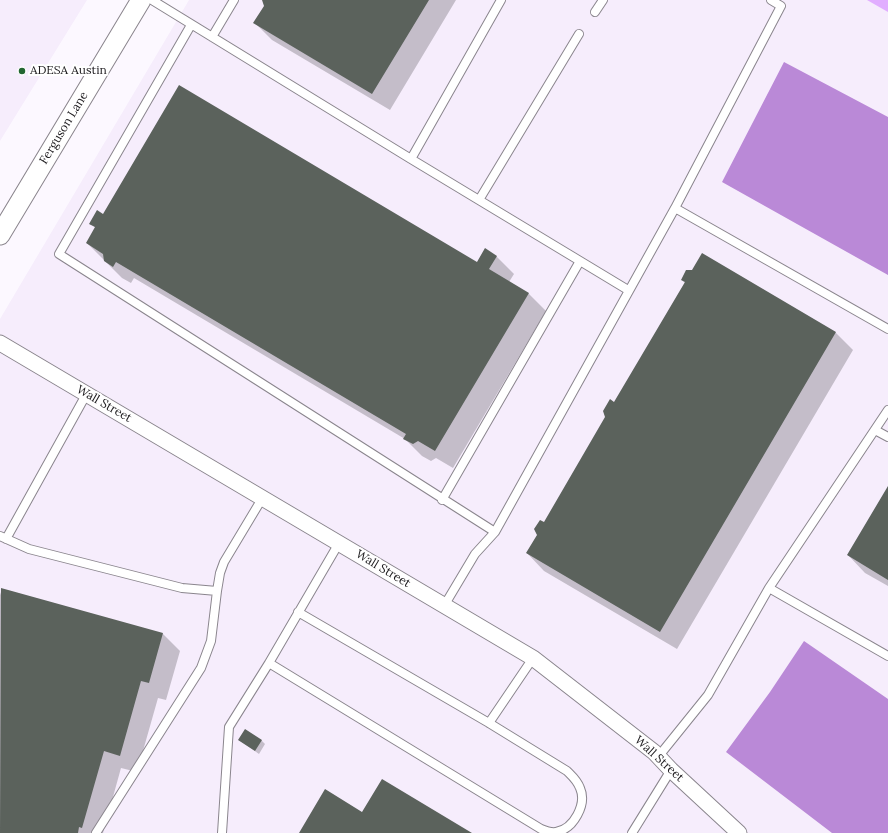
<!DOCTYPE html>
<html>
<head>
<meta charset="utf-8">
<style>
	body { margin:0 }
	canvas { display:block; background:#fcf8ff }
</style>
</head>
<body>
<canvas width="888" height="833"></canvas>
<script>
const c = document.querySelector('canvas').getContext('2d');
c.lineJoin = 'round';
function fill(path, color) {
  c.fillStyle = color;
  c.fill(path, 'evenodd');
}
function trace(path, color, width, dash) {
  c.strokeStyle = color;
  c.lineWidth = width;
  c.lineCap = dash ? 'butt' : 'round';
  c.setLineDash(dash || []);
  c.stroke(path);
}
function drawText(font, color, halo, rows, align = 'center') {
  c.font = font + ' Lora,serif';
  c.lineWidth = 4;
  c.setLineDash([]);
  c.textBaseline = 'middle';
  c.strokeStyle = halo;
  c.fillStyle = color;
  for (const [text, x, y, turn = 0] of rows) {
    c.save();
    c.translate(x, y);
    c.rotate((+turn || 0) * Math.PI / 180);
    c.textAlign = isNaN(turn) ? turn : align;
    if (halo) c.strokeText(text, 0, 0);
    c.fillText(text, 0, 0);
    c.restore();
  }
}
const built = new Path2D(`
	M 0,0 L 87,0 L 0,141 Z
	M 189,0 L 888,0 L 888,833 L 0,833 L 0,319 Z`);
const forest = new Path2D(`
	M 867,0 L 888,0 L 888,12 Z`);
const water = new Path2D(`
	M 784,62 L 888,117 L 888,275 L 722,182 Z
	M 804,641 L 888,699 L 888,833 L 832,833 L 726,752 L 770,692 Z`);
const shadow = new Path2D(`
	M 263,0 L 456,0 L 390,110 L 272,40 L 255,23 L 265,6 Z
	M 103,215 L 477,263 L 485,249 L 497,257 L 514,274 L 509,282 L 529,294 L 546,311 L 453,468 L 436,458 L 431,461 L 422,456 L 405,439 L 134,278 L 131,283 L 122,278 L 87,243 L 96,228 L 91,224 Z
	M 703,255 L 836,333 L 853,350 L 677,649 L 544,571 L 527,553 L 685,283 L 682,280 L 693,271 Z
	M 888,488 L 888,586 L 865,573 L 848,555 Z
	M 2,589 L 163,634 L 180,651 L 166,700 L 158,698 L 137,772 L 121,768 L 103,833 L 0,833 L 0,595 Z
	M 239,740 L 261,740 L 265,744 L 259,754 Z`);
const building = new Path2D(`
	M 262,0 L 429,0 L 372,94 L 253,23 L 264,6 Z
	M 179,85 L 477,262 L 485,248 L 497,256 L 489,269 L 529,293 L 435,451 L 418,441 L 413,444 L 403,439 L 406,434 L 116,262 L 113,267 L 104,261 L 103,254 L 86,243 L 95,227 L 89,224 L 97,210 L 103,214 Z
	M 702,253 L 836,332 L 660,632 L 526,553 L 537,535 L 534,529 L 540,520 L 544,522 L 605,417 L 603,411 L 610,399 L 614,402 L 685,282 L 681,280 L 686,270 L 692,270 Z
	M 888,486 L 888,580 L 847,555 Z
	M 1,588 L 163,633 L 149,683 L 141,681 L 120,756 L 104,751 L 82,828 L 79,827 L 78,833 L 0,833 Z
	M 245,729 L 262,740 L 255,751 L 238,740 Z
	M 382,779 L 472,833 L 299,833 L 325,789 L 362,812 Z`);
const service = new Path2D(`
	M 152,0 L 411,159 L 501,0
	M 595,12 L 603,0
	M 191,25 L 59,254 L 495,532
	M 212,37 L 234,0
	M 411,159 L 580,261 L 442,500
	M 479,200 L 579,34
	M 675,208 L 781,6 L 771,0
	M 580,261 L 628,290
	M 875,430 L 888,437
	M 0,536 L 29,549 L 182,588 L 217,591 L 220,573 L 224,562 L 263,497
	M 6,539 L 87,393
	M 769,588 L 888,656
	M 444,606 L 475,554 L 495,532 L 675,208 L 888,329
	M 298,612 L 489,723 L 567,771 C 572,776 577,780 580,788 C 587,804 574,829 556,832 C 551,833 546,831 541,829 L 269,663 L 339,543
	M 489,723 L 533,658
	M 658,757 L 708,695 L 769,588 L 888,410
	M 96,833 L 201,668 L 211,641 L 217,591
	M 222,833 L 229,727 L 269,663
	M 632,833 L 671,770`);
const minor = new Path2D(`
	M 0,343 L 533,658 L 654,752 L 671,770 L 739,833`);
const tertiary = new Path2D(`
	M 0,235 L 141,0`);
const markers = [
	[22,71,4,"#226631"]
];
const poiNames = [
	["ADESA Austin",30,71]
];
const streetNames = [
	["Ferguson Lane",64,128,-59],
	["Wall Street",104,404,30],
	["Wall Street",383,569,31],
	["Wall Street",659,759,42]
];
fill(built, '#f6edfc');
fill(forest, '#e1aeff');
fill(water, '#ba89d7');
fill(shadow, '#0003');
fill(building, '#5b625c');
trace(service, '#8a858d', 10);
trace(minor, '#8a858d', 17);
trace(tertiary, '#8a858d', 21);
trace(service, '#fff', 8);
trace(minor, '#fff', 15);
trace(tertiary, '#fff', 19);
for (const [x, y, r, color] of markers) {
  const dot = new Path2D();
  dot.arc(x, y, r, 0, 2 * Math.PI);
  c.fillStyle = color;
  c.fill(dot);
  trace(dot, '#fff', 1.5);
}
drawText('12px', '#1d1b1e', '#fff', poiNames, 'left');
drawText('12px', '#1d1b1e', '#fff', streetNames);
</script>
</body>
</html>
